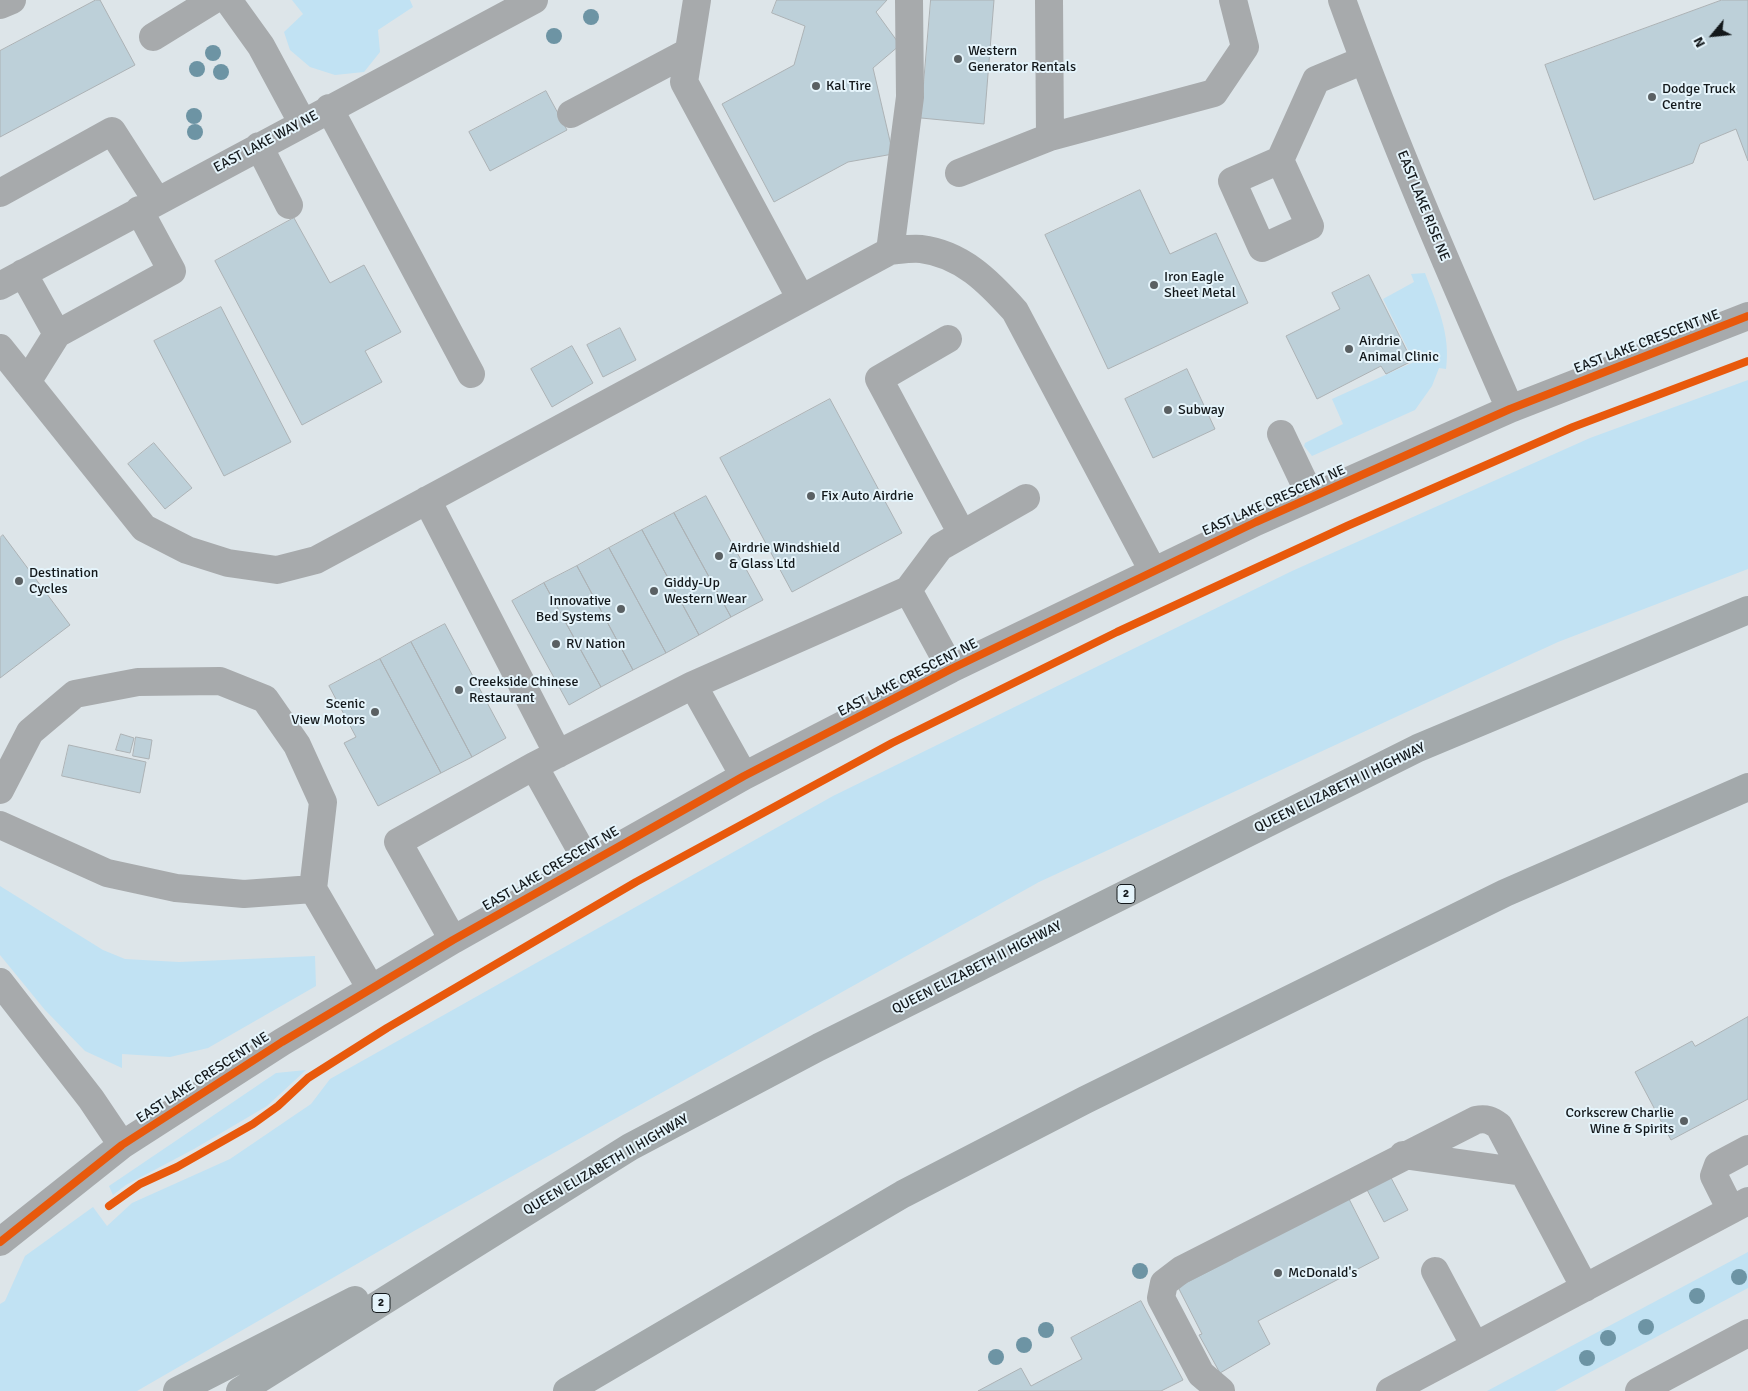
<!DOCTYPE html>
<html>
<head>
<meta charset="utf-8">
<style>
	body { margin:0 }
	#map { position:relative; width:1748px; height:1391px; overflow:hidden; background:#dde5e9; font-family:Signika,sans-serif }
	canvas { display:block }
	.north { position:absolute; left:1688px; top:10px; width:50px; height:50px; -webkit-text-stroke:4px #e5f4fb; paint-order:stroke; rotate:242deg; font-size:14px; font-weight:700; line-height:20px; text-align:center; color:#13181b }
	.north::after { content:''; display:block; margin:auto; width:18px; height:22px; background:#13181b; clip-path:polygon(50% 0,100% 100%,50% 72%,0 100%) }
</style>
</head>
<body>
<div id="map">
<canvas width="1748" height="1391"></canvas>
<div class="north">N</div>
</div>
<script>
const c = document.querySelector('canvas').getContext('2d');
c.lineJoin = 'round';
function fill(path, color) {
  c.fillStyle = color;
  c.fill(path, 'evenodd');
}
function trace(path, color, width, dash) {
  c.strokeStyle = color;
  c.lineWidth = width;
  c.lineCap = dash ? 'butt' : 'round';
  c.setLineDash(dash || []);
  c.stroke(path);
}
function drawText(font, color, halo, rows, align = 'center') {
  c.font = font + ' Signika,sans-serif';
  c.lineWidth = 4;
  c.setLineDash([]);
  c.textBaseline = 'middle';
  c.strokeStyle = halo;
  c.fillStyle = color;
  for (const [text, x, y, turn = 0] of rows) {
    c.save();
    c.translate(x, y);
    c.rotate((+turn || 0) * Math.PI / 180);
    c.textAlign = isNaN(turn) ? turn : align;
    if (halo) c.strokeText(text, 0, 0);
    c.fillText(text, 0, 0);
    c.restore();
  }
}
const green = new Path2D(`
	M 292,0 L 410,0 L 413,7 L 378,30 L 380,52 L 364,72 L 335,75 L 310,67 L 290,50 L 284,32 L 303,14 Z
	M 1425,273 C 1437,305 1451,334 1446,369 L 1439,368 L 1432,386 L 1415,410 L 1312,456 L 1304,446 L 1305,443 L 1343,424 L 1332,399 L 1414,362 L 1383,299 L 1414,282 L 1411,274 Z
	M 1748,380 L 1748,569 L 1558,642 L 1039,882 L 414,1231 L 137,1391 L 0,1391 L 0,1304 L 5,1301 L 25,1256 L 93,1207 L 107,1226 L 132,1203 L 230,1159 L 311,1104 L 330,1079 L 833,796 L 1292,571 L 1590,438 Z
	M 0,886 L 103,950 L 125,959 L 179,962 L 315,956 L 316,986 L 208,1048 L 170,1057 L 122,1054 L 122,1068 L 85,1051 L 45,1010 L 0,955 Z
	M 306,1070 L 267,1106 L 194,1149 L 126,1185 L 113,1195 L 109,1186 L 276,1073 Z
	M 1748,1252 L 1748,1288 L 1555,1391 L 1487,1391 Z`);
const building = new Path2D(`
	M 96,0 L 100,0 L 135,65 L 0,137 L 0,51 Z
	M 777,0 L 887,0 L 876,12 L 900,45 L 873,68 L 893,154 L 848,162 L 774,202 L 722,104 L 794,65 L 805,26 L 772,13 Z
	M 931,0 L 994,0 L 984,124 L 921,118 Z
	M 1722,0 L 1748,0 L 1748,161 L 1736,129 L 1700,144 L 1693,163 L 1594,200 L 1545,65 Z
	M 546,91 L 567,130 L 490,171 L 469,132 Z
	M 1140,190 L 1170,254 L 1216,233 L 1248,303 L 1108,369 L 1045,235 Z
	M 294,218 L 330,283 L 364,265 L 401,332 L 365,351 L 382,382 L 302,425 L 215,261 Z
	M 1369,275 L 1412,361 L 1386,374 L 1381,366 L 1317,399 L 1286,336 L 1340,309 L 1332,293 Z
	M 221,307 L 291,442 L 224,476 L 154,341 Z
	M 620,328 L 636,360 L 603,377 L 587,345 Z
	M 572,346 L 593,383 L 552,407 L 531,369 Z
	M 1187,369 L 1215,429 L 1153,458 L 1125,399 Z
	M 830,399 L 902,533 L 792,592 L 720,458 Z
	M 154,443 L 192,488 L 165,509 L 128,464 Z
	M 706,496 L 763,600 L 731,617 L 674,513 Z
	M 674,513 L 731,617 L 699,635 L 642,530 Z
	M 642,530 L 699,635 L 666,653 L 609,548 Z
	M 3,535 L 70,625 L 0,678 L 0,538 Z
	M 609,548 L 666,653 L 633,670 L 577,566 Z
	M 577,566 L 633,670 L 601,687 L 544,583 Z
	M 544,583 L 601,687 L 569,705 L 512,601 Z
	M 445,624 L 506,738 L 472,757 L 411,642 Z
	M 411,642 L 472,757 L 441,773 L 380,659 Z
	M 380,659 L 441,773 L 378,806 L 344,743 L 356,737 L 329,686 Z
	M 121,734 L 134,738 L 130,753 L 116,750 Z
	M 136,737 L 152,740 L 149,759 L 133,756 Z
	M 69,745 L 146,762 L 140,793 L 62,776 Z
	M 1748,1017 L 1748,1099 L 1671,1140 L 1635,1072 L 1692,1041 L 1695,1046 Z
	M 1389,1174 L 1408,1210 L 1384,1222 L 1365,1186 Z
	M 1348,1197 L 1379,1258 L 1258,1321 L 1270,1344 L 1220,1373 L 1199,1335 L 1202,1334 L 1178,1287 L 1233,1259 L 1231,1256 Z
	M 1141,1301 L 1183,1380 L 1161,1391 L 978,1391 L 1021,1368 L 1031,1386 L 1082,1359 L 1071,1338 Z`);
const minor = new Path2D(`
	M 228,0 L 261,46 L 302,122
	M 697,0 L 684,82 L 801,299
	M 1049,0 L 1050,137 L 1214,93 L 1245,47 L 1233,0
	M 1342,0 C 1392,139 1451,274 1510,409
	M 0,5 L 12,0
	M 153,37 L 213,0
	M 329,108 L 471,374
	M 571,114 L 688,52
	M 259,146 L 289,205
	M 1280,160 L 1310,226 L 1262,248 L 1232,181 L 1280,160 L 1316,80 L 1364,60
	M 959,173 L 1050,137
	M 0,193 L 112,131 L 157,201
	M 890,251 L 910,97 L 909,0
	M 23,273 L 57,334 L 172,271 L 139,210
	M 0,286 L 534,0
	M 948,339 L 879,379 L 962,534
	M 0,348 L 144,528 L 187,550 L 228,563 L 277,570 L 316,560 L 890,251 C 900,250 911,248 921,249 C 962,254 989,282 1015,311 L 1153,571
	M 27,382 L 57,334
	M 1281,434 L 1311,497
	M 427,500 L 558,754
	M 908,590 L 940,547 L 1026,498
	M 693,685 L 744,776
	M 534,766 L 588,863
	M 0,790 L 30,732 L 75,694 L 138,682 L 220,681 L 265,699 L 297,745 L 323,802 L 313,889 L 371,989
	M 0,825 L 107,873 L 176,888 L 244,894 L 313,889
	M 453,940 L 398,842 L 534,766 L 693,685 L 908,590 L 951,669
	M 0,982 L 91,1099 L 122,1145
	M 1403,1155 L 1523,1172
	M 1731,1210 L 1714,1176 L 1718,1165 L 1748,1149
	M 0,1242 L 122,1145 L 282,1042 L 453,940 L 744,776 L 951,669 L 1256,522 L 1510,409 L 1748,316
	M 1435,1271 L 1475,1346
	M 1221,1391 L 1201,1374 L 1161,1298 L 1164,1283 L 1181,1270 L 1476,1120 C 1486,1118 1491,1120 1499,1126 L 1585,1288
	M 1390,1391 L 1748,1201
	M 1639,1391 L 1748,1333`);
const highway = new Path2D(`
	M 177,1391 L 355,1300
	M 240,1391 L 630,1147 L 819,1047 L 1418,748 L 1748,610
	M 567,1391 L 903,1194 L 1085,1100 L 1505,893 L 1748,787`);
const cycleway = new Path2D(`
	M 109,1206 L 140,1184 L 177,1167 L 253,1124 L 278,1106 L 308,1078 L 387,1028 L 636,882 L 892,743 L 1117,632 L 1347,526 L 1573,427 L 1748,361
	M 0,1242 L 122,1145 L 282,1042 L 453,940 L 744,776 L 951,669 L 1256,522 L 1510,409 L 1748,316`);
const trees = [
	[591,17],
	[554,36],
	[213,53],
	[197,69],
	[221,72],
	[194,116],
	[195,132],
	[1140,1271],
	[1739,1277],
	[1697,1296],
	[1646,1327],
	[1046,1330],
	[1608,1338],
	[1024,1345],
	[996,1357],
	[1587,1358]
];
const markers = [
	[958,59,5,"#5a6063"],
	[816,86,5,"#5a6063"],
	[1652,97,5,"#5a6063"],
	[1154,285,5,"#5a6063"],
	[1349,349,5,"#5a6063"],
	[1168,410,5,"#5a6063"],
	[811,496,5,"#5a6063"],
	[719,556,5,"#5a6063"],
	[19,581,5,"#5a6063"],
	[654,591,5,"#5a6063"],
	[621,609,5,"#5a6063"],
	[556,644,5,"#5a6063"],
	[459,690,5,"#5a6063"],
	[375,712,5,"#5a6063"],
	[1684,1121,5,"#5a6063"],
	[1278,1273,5,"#5a6063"]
];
const shields = [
	[1126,894,18],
	[381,1303,18]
];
const shieldNames = [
	["2",1126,894],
	["2",381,1303]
];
const poiNames = [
	["Western",968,51],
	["Generator Rentals",968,67],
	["Kal Tire",826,86],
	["Dodge Truck",1662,89],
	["Centre",1662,105],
	["Iron Eagle",1164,277],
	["Sheet Metal",1164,293],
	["Airdrie",1359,341],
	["Animal Clinic",1359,357],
	["Subway",1178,410],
	["Fix Auto Airdrie",821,496],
	["Airdrie Windshield",729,548],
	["& Glass Ltd",729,564],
	["Destination",29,573],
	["Cycles",29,589],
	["Giddy-Up",664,583],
	["Western Wear",664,599],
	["Innovative",611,601,"right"],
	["Bed Systems",611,617,"right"],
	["RV Nation",566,644],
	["Creekside Chinese",469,682],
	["Restaurant",469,698],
	["Scenic",365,704,"right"],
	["View Motors",365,720,"right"],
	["Corkscrew Charlie",1674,1113,"right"],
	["Wine & Spirits",1674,1129,"right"],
	["McDonald's",1288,1273]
];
const streetNames = [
	["EAST LAKE WAY NE",266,142,-28],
	["EAST LAKE RISE NE",1423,206,68],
	["EAST LAKE CRESCENT NE",1647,342,-21],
	["EAST LAKE CRESCENT NE",1274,501,-24],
	["EAST LAKE CRESCENT NE",908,678,-27],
	["QUEEN ELIZABETH II HIGHWAY",1340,788,-26],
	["EAST LAKE CRESCENT NE",551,869,-30],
	["QUEEN ELIZABETH II HIGHWAY",977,968,-27],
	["EAST LAKE CRESCENT NE",203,1078,-33],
	["QUEEN ELIZABETH II HIGHWAY",606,1165,-30]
];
fill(green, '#c1e2f3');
fill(building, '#bdd0d9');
trace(building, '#acb2b5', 1);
trace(minor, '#a7aaac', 28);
trace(highway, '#a3a9ab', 28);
trace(cycleway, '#e8590c', 8);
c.fillStyle = '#6d94a4';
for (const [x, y] of trees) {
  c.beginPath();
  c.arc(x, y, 8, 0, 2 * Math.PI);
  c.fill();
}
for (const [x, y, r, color] of markers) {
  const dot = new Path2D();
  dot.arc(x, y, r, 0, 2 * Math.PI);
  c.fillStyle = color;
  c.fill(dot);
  trace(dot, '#e5f4fb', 2);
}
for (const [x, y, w] of shields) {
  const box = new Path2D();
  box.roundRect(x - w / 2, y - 9.5, w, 19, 4);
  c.fillStyle = '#e5f4fb';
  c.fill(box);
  trace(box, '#13181b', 1);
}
drawText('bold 12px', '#13181b', null, shieldNames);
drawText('14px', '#13181b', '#e5f4fb', poiNames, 'left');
drawText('14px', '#13181b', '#e5f4fb', streetNames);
</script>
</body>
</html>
